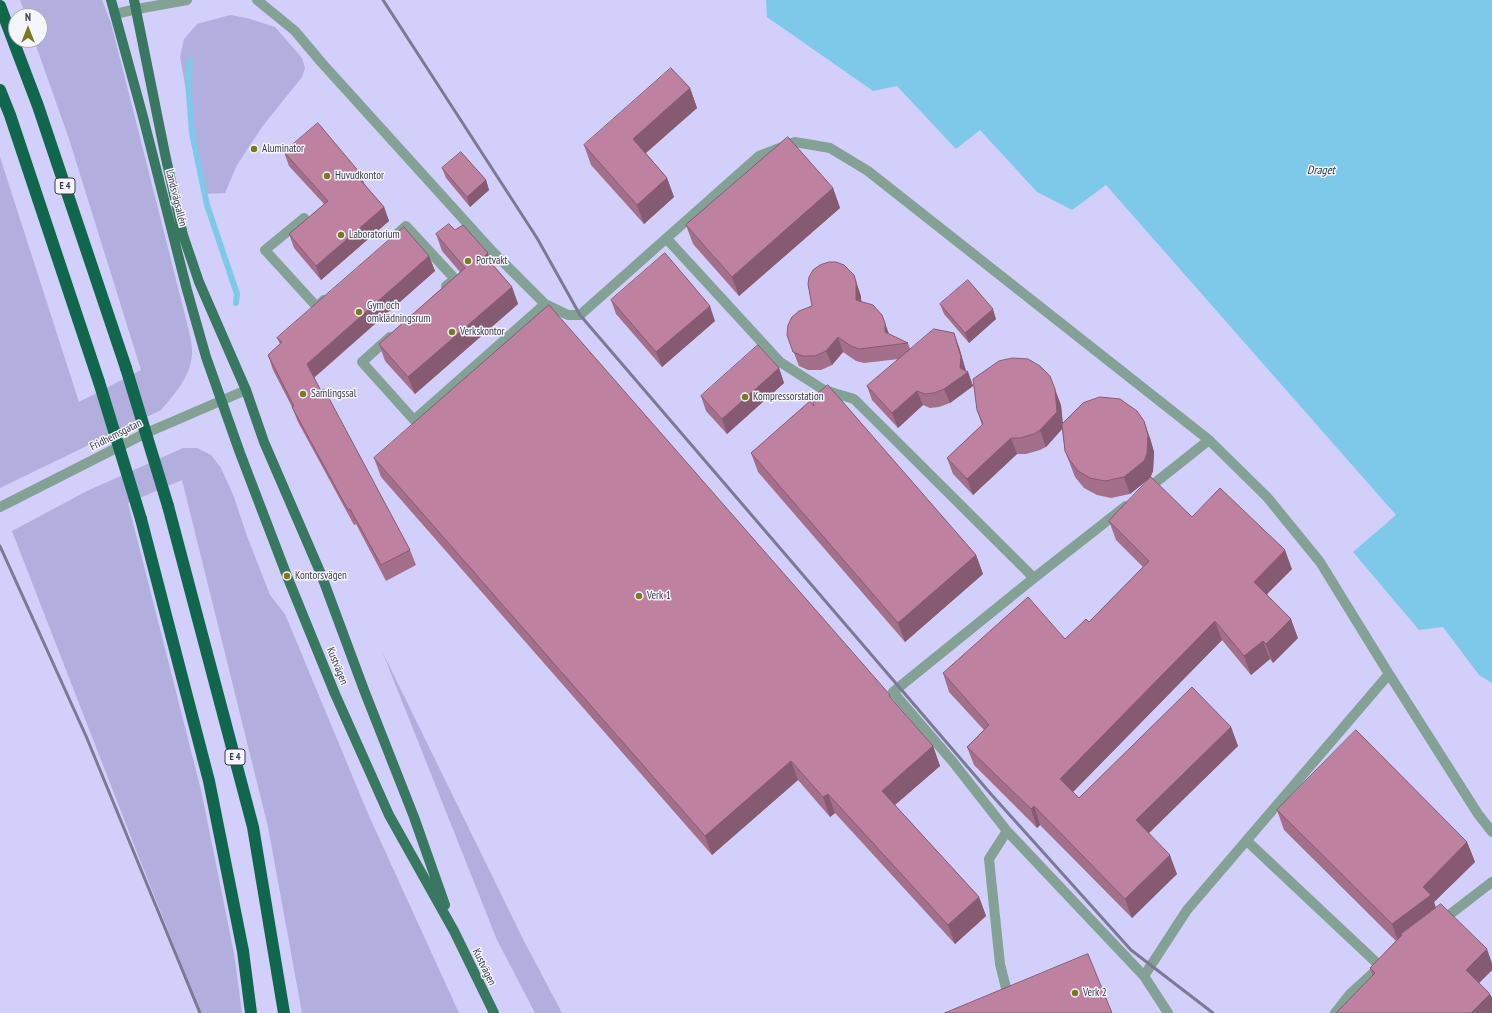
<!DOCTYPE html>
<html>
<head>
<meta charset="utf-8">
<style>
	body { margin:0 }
	#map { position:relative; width:1492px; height:1013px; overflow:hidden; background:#d2d0fa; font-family:"PT Sans Narrow",sans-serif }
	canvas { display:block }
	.north { position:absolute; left:8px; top:8px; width:40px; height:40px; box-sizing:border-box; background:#f5f5fd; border:1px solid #abaab6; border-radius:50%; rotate:0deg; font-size:11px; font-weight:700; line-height:16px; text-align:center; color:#3c3a4b }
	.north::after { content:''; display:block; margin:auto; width:14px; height:18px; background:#7c7a20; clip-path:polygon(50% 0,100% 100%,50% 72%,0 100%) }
</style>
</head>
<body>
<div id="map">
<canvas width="1492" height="1013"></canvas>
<div class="north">N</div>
</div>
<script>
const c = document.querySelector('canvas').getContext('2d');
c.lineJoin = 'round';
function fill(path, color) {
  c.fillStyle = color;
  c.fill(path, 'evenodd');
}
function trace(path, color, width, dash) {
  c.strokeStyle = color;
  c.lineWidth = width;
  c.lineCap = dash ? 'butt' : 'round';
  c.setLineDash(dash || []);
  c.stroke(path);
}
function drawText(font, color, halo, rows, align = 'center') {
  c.font = font + ' "PT Sans Narrow",sans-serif';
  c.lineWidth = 3;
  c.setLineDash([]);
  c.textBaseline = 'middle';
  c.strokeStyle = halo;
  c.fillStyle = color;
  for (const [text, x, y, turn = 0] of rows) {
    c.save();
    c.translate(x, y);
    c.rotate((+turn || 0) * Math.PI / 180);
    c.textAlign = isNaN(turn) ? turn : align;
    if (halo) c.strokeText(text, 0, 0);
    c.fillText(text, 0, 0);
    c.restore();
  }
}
const green = new Path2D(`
	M 20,0 L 102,0 L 111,23 L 186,319 C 188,329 192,340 192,350 C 193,374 175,394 161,410 L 0,488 L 0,157 L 79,402 L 141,370 L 69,139 L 34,40 L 40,40 L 40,16 L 26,16 Z
	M 230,15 L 247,18 L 275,27 L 302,58 L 305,68 L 302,77 L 262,127 L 237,165 L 225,193 L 205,194 L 180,57 L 184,39 L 197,24 Z
	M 183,448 L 197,448 L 211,455 L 221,468 L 234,497 L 247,536 L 270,595 L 285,614 L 369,816 L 459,1013 L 302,1013 L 268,827 L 182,480 L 128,503 L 201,790 L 234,953 L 242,1013 L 201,1013 L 136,850 L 12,531 L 87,491 Z
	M 382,651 L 524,941 L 562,1013 L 535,1013 L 497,940 Z`);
const water = new Path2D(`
	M 766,0 L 1492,0 L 1492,683 L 1479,675 L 1443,627 L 1419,630 L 1353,552 L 1396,515 L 1106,185 L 1072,210 L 1037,192 L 980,130 L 956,149 L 897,86 L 873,91 L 767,17 Z`);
const stream = new Path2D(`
	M 190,60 L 188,81 L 192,133 L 207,205 L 237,294 L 236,303`);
const minor = new Path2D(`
	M 257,0 L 295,31 L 321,62 L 493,252 L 545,304 L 568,315 L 580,315 L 759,156 L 795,142 L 830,148 L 868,171 L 1209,440 L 1267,497 L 1320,562 L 1389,674 L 1478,814 L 1492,832
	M 115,14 L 137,9 L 187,0
	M 304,218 L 265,250 L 317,307 L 324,300
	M 395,236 L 406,226 L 455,279 L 446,286
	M 667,239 L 780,362 L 824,390 L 854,399 L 1034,578
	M 390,337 L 362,362 L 414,420 L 545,304
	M 1146,490 L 1209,440
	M 1126,506 L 1034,578 L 893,692 L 953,762 L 1007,831 L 1144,976 L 1168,1013
	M 0,507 L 144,434 L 246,390
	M 1007,831 L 989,859 L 1000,964 L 1009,1000
	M 1247,841 L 1380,966
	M 1440,922 L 1492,882
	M 1144,976 L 1187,910 L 1389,674
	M 1335,1013 L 1350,994 L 1382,965`);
const major = new Path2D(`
	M 111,0 L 142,113 L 187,290 L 206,357 L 240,453 L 287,576 L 335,694 L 389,815 L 454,931 L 494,1013
	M 134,0 L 165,154 L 183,235 L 199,282 L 246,390 L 264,442 L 321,574 L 364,690 L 414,817 L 445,905`);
const highway = new Path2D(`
	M 0,6 L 38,106 L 126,368
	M 0,90 L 10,115 L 99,382
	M 168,506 L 253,827 L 284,1013
	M 141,519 L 209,781 L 243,951 L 251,1013`);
const rail = new Path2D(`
	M 383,0 L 537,238 L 580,315 L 990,793 L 1131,950 L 1213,1013
	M 0,546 L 86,736 L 200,1013`);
const highwayBridge = new Path2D(`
	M 126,368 L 168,506
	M 99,382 L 141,519`);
const wall = new Path2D(`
	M 690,88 L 697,108 L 646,153 L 667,178 L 674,197 L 644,224 L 591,165 L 584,145 Z
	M 284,152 L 360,173 L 365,185 L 384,207 L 389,221 L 321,280 L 294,248 L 289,234 L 324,204 L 289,166 Z
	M 442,168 L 486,180 L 489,190 L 470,207 L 446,178 Z
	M 833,188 L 840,208 L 739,296 L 693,244 L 686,225 Z
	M 455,230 L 493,265 L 512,287 L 518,304 L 415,394 L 385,361 L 379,344 L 460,272 L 442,251 L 436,234 Z
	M 429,256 L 435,271 L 314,378 L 410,550 L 416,565 L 386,581 L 356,524 L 354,525 L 298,422 L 292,407 L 273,370 L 268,355 L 280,344 L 277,338 Z
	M 861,296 L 861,301 L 882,315 L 889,334 L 908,343 L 910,349 L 959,347 L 966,371 L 968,372 L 973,386 L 950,403 L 939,407 L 930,408 L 923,405 L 898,428 L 872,400 L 867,386 L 899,359 L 864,363 L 856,361 L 843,352 L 832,365 L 821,370 L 808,370 L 799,366 L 787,335 L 812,306 Z
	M 611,300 L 715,321 L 662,367 L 616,314 Z
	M 940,304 L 996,319 L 969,343 L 944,314 Z
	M 779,368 L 784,383 L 727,434 L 706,411 L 701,396 Z
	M 814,405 L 976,555 L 983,574 L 905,642 L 758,472 L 751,453 Z
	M 1061,405 L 1063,424 L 1150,438 L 1154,452 L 1153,471 L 1150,478 L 1130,494 L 1111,498 L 1097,495 L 1084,488 L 1075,477 L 1065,451 L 1062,429 L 1046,447 L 1040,450 L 1026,454 L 1017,454 L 973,495 L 953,474 L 947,458 L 982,425 L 977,410 Z
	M 374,458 L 892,700 L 933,746 L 940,766 L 895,805 L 979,897 L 986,916 L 955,944 L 835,813 L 830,817 L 798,780 L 712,855 L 381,477 Z
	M 1192,517 L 1292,569 L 1267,594 L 1298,638 L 1273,663 L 1270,659 L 1251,675 L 1222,640 L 1073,792 L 1079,798 L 1231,727 L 1238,746 L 1148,833 L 1177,874 L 1132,918 L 1040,825 L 1037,828 L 974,765 L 967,747 L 984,730 L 949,692 L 943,673 L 1065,639 L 1089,622 L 1143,567 L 1116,540 L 1109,521 Z
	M 1277,810 L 1467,842 L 1475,862 L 1434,902 L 1436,908 L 1492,970 L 1479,983 L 1490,994 L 1492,998 L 1492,1013 L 1373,976 L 1370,968 L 1396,941 L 1284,830 Z`);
const shadedWall = new Path2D(`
	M 690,88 L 697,108 L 640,158 L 633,139 Z
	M 360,173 L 365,187 L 357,176 Z
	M 667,178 L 674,197 L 644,224 L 637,205 Z
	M 486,180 L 489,190 L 470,207 L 467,197 Z
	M 833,188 L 840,208 L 739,296 L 732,277 Z
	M 384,207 L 389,221 L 321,280 L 316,266 Z
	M 488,253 L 495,270 L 485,256 Z
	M 429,256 L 435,271 L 312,379 L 307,364 Z
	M 854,275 L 861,296 L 862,314 L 856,300 Z
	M 512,287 L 518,304 L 415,394 L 408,377 Z
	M 710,306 L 715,321 L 662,367 L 656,352 Z
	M 993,309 L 996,319 L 969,343 L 965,333 Z
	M 882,315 L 890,337 L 890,346 L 885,332 Z
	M 954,333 L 959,347 L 966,371 L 968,372 L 973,386 L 950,403 L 944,389 L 960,368 Z
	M 838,337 L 843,352 L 832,365 L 826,351 Z
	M 779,368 L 784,383 L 727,434 L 722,419 Z
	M 1055,389 L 1061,405 L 1063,428 L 1046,447 L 1040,430 Z
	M 917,391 L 923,405 L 898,428 L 892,413 Z
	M 1144,421 L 1150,438 L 1154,452 L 1153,471 L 1150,478 L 1130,494 L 1124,477 Z
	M 1011,438 L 1017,454 L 973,495 L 967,479 Z
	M 1285,550 L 1292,569 L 1261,600 L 1254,582 Z
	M 976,555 L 983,574 L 905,642 L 898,623 Z
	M 1291,619 L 1298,638 L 1273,663 L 1266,644 Z
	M 1215,621 L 1222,640 L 1067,798 L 1060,779 Z
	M 1263,641 L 1270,659 L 1251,675 L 1244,656 Z
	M 1231,727 L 1238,746 L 1143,839 L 1136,820 Z
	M 933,746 L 940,766 L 889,810 L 882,791 Z
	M 791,761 L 798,780 L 712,855 L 705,836 Z
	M 828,794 L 835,813 L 830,817 L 823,797 Z
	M 1034,806 L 1040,825 L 1037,828 L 1031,809 Z
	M 1467,842 L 1475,862 L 1434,902 L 1438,914 L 1402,935 L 1401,934 L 1404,940 L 1399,944 L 1392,924 L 1423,887 Z
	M 1170,855 L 1177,874 L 1132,918 L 1125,899 Z
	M 979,897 L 986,916 L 955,944 L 948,925 Z
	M 1487,949 L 1492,963 L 1492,970 L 1473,989 L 1466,970 Z
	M 1490,994 L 1492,998 L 1492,1013 L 1471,1013 Z`);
const building = new Path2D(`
	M 671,68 L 690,88 L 633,139 L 667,178 L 637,205 L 584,145 Z
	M 318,123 L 360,173 L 357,176 L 384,207 L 316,266 L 289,234 L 328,201 L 284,152 Z
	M 788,137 L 833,188 L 732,277 L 686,225 Z
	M 461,152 L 486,180 L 467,197 L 442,168 Z
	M 449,224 L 455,230 L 463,225 L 488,253 L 485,256 L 512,287 L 408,377 L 379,344 L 465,268 L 436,234 Z
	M 404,227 L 429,256 L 307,364 L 321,391 L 324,389 L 410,550 L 381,565 L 350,509 L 348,510 L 292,407 L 294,406 L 268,355 L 282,342 L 277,338 Z
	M 665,253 L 710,306 L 656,352 L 611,300 Z
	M 829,262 L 836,262 L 844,265 L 854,275 L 856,282 L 856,300 L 873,305 L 882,315 L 885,323 L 885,332 L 908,343 L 859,349 L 851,346 L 838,337 L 826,351 L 815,356 L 803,356 L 793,352 L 787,335 L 788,325 L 792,317 L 799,311 L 812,306 L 808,284 L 809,277 L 813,270 L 820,265 Z
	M 968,280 L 993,309 L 965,333 L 940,304 Z
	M 549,305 L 890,695 L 889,696 L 933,746 L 882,791 L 979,897 L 948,925 L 828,794 L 823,797 L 791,761 L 705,836 L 374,458 Z
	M 934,329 L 954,333 L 961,357 L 960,368 L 968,372 L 944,389 L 934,393 L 925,394 L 917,391 L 892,413 L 867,386 Z
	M 758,345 L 779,368 L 722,419 L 701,396 Z
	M 1013,358 L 1028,359 L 1040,366 L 1050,376 L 1055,389 L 1057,412 L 1040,430 L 1034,434 L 1020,438 L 1011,438 L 967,479 L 947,458 L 983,424 L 977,410 L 973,379 L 999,361 Z
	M 828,385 L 976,555 L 898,623 L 751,453 L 810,401 L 814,406 L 812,399 Z
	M 1100,397 L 1120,399 L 1137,411 L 1144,421 L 1148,435 L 1147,454 L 1144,461 L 1124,477 L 1105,481 L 1090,478 L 1078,471 L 1069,459 L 1065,451 L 1062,424 L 1083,403 Z
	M 1151,477 L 1192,517 L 1220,488 L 1285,550 L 1254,582 L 1291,619 L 1266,644 L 1263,641 L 1244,656 L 1215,621 L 1060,779 L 1079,798 L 1192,687 L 1231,727 L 1136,820 L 1170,855 L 1125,899 L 1034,806 L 1031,809 L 967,747 L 989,725 L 943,673 L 1028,597 L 1065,639 L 1086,619 L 1089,622 L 1149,561 L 1109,521 Z
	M 1356,730 L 1467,842 L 1423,887 L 1431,895 L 1392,924 L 1277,810 Z
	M 1441,904 L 1487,949 L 1466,970 L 1490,994 L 1471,1013 L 1336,1013 L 1375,973 L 1370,968 L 1402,935 L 1401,934 Z
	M 1088,954 L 1112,1013 L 945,1013 Z`);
const markers = [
	[254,149,4,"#7c7a20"],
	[327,176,4,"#7c7a20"],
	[341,235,4,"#7c7a20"],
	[468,261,4,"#7c7a20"],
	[359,312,4,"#7c7a20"],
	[452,332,4,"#7c7a20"],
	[303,394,4,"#7c7a20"],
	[745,397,4,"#7c7a20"],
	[287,576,4,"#7c7a20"],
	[639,596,4,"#7c7a20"],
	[1075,993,4,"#7c7a20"]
];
const shields = [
	[65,186,20],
	[235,757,20]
];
const shieldNames = [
	["E 4",65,186],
	["E 4",235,757]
];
const poiNames = [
	["Aluminator",262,149],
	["Huvudkontor",335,176],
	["Laboratorium",349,235],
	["Portvakt",476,261],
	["Gym och",367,306],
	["omklädningsrum",367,319],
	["Verkskontor",460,332],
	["Samlingssal",311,394],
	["Kompressorstation",753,397],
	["Kontorsvägen",295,576],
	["Verk 1",647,596],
	["Verk 2",1083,993]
];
const streetNames = [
	["Landsvägsallén",176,198,76],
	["Fridhemsgatan",116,435,-27],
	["Kustvägen",337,666,68],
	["Kustvägen",484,967,64]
];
const waterNames = [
	["Draget",1321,171]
];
fill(green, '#b2aede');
fill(water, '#7ec8e9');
trace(stream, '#7ec8e9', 6);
trace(minor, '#83a295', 10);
trace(major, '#387760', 10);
trace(highway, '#11674e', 12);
trace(rail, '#7b7995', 3);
trace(highwayBridge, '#11674e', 12);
fill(wall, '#a46f8a');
fill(shadedWall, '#865a70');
fill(building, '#bf81a0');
trace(building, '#865a70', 1);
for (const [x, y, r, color] of markers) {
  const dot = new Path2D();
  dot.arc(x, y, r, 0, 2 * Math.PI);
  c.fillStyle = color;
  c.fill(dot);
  trace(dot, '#f5f5fd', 1.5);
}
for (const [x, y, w] of shields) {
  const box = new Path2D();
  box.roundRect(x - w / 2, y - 8, w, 16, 3);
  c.fillStyle = '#f5f5fd';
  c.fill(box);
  trace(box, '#3c3a4b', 1);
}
drawText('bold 10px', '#3c3a4b', null, shieldNames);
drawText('11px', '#3c3a4b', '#f5f5fd', poiNames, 'left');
drawText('11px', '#3c3a4b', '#f5f5fd', streetNames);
drawText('italic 12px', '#1b3d4b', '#f5f5fd', waterNames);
</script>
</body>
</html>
